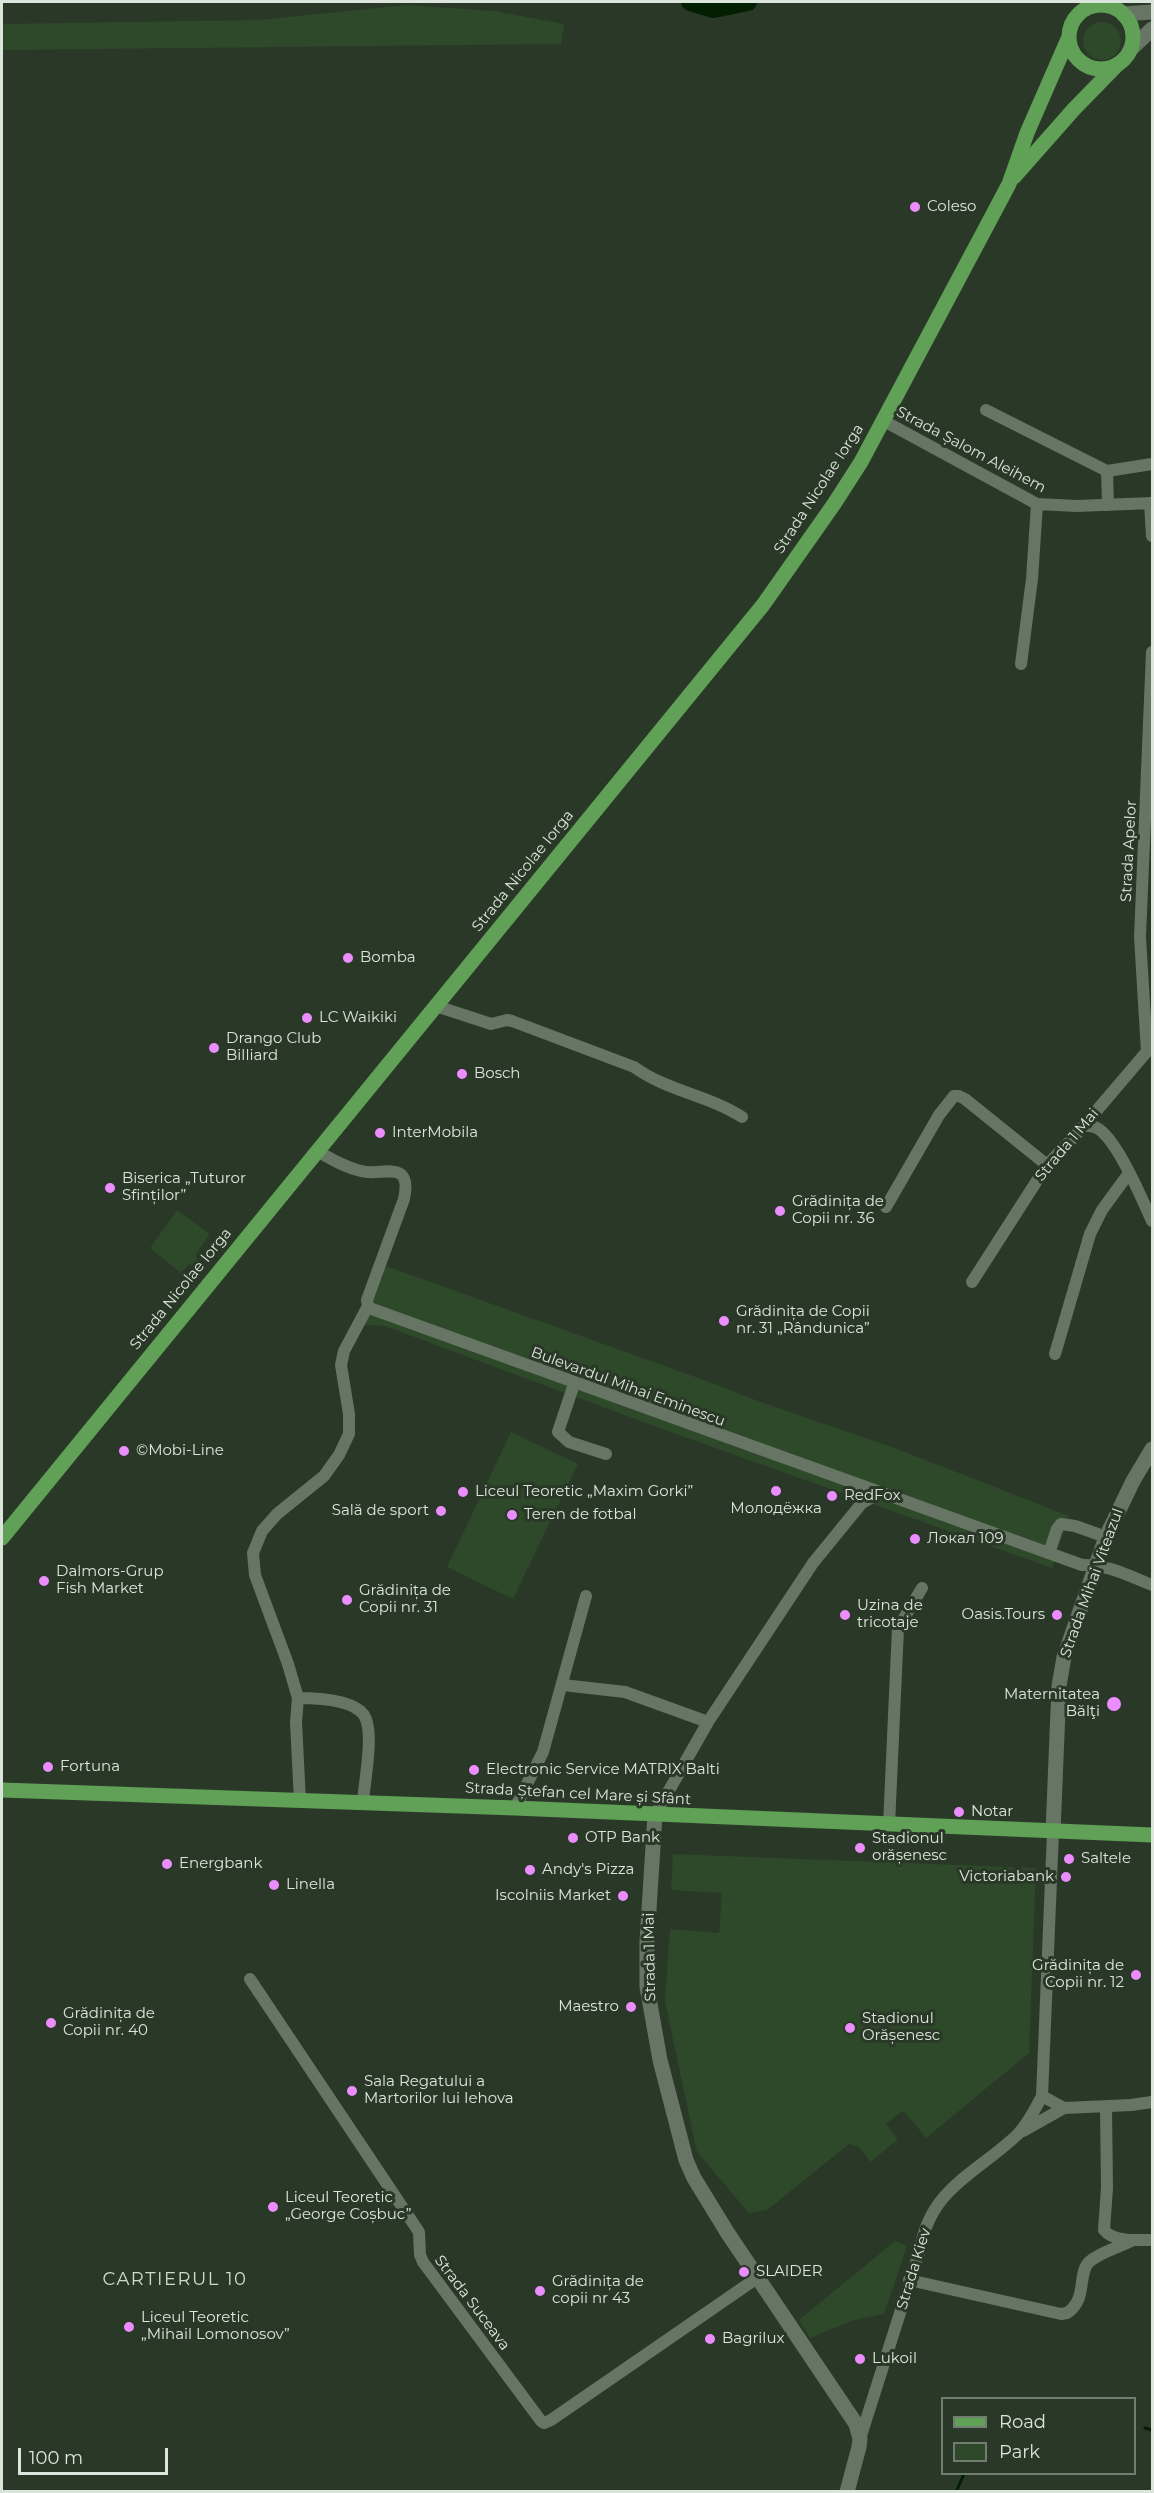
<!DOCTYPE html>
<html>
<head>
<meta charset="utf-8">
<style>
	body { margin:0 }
	#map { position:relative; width:1154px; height:2493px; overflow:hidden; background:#2a3828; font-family:Montserrat,sans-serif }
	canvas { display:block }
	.frame { position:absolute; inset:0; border:3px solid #dce5db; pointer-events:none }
	.legend { position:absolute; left:941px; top:2397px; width:195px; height:78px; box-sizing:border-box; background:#2a3828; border:2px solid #717d70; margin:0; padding:8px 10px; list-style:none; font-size:18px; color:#dce5db }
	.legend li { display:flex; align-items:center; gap:12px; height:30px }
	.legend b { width:30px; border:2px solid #717d70 }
	.scale { position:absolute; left:18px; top:2448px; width:150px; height:27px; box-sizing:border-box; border:3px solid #dce5db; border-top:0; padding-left:8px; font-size:18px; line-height:21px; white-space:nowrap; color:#dce5db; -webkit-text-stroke:4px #2a3828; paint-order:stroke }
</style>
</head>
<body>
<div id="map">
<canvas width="1154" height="2493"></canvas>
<div class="frame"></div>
<ul class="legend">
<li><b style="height:8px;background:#61a057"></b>Road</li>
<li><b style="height:16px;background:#2e482a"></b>Park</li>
</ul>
<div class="scale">100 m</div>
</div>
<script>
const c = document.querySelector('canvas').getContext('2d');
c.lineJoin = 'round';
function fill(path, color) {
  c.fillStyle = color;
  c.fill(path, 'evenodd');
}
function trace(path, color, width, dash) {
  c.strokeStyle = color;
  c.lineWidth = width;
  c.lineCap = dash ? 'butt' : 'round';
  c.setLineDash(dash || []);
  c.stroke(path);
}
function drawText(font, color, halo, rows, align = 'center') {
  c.font = font + ' Montserrat,sans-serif';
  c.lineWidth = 6;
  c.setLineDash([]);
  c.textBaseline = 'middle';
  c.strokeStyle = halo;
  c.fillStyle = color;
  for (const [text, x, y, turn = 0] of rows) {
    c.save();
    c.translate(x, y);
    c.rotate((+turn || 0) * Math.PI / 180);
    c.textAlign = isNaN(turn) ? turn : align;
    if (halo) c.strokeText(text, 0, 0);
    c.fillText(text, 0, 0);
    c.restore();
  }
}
const green = new Path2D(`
	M 406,5 L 494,11 L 564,24 L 561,44 L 2,50 L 2,24 L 259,20 Z
	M1083 41a19 19 0 1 1 38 0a19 19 0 1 1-38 0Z
	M 177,1210 L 210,1234 L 196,1254 L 196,1259 L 206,1263 L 196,1275 L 194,1267 L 189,1264 L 181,1273 L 150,1248 Z
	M 383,1265 L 704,1380 L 758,1401 L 900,1450 L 1069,1516 L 1052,1568 L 659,1428 L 385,1326 L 364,1325 Z
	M 511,1432 L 578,1464 L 513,1599 L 447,1567 Z
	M 673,1854 L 1036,1868 L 1029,2053 L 926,2138 L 904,2111 L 901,2112 L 886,2124 L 898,2139 L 871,2162 L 858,2146 L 849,2144 L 767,2210 L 749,2213 L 697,2152 L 665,2002 L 670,1929 L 719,1933 L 722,1893 L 671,1890 Z
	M 895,2241 L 907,2246 L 884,2314 L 854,2320 L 810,2338 L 799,2320 Z`);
const stream = new Path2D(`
	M 1145,2428 L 1152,2430
	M 956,2492 L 964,2474`);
const river = new Path2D(`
	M 690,2 L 714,9 L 748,2`);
const minor = new Path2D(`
	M 986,410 L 1107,471
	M 884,421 L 1037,504 L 1077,506 L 1152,503
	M 1150,503 L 1152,536
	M 1108,505 L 1107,471 L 1152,464
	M 1021,664 L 1032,579 L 1037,504
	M 436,1006 L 491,1024 L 507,1020 L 512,1021 L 634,1067 C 667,1091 708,1095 742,1117
	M 1147,1052 L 1140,937 L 1152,652
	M 1083,1126 C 1087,1126 1092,1125 1097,1128 C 1117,1139 1142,1199 1152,1221
	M 317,1151 C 331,1159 345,1167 361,1171 C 380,1177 413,1157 404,1199 L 367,1300 L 368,1306 L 372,1309 L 1082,1565 C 1107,1564 1129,1576 1152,1585
	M 886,1207 L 939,1115 L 954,1096 L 959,1096 L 965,1099 L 1047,1165
	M 972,1282 L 1047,1165 L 1075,1136 L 1150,1048
	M 1055,1354 L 1090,1234 L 1102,1210 L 1129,1173
	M 574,1384 L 558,1432 L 569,1442 L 606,1454
	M 1049,1553 L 1057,1529 L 1061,1524 L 1075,1526 L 1106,1537
	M 563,1685 L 625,1692 L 708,1722
	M 298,1698 C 316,1698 352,1699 364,1715 C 375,1732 364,1782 363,1803
	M 300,1801 L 296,1722 L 298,1698 L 288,1664 L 255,1575 L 253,1553 L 262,1531 L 277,1514 L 324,1476 L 339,1455 L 349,1434 L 349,1414 L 341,1365 L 344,1351 L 368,1306
	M 515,1808 L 543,1752 L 586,1596
	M 655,1815 L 708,1722 L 813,1563 L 862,1503 L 879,1493
	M 889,1825 L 898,1628 L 922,1588
	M 250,1979 L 419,2232 L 420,2255 L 423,2262 L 541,2421 L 544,2423 L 551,2420 L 757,2278
	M 1042,2096 L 1064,2108 L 1131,2105 L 1152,2102
	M 1106,2107 L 1107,2188 L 1104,2230 C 1113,2242 1139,2240 1152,2240
	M 1023,2131 L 1064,2108
	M 909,2280 L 1061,2314 L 1067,2313 C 1088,2299 1077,2274 1089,2262 C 1100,2252 1120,2247 1133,2240
	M 860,2439 L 920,2250 C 930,2188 977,2173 1017,2135 C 1028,2124 1035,2109 1042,2096 L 1053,1832`);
const tertiary = new Path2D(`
	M 1053,1832 L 1059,1686 L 1064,1657 L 1106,1537 L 1133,1481 L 1152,1449`);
const secondary = new Path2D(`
	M 1123,14 L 1152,12
	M 1132,48 L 1152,29
	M 655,1815 L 647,1941 L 647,1987 L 660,2060 L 686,2160 L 694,2178 L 727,2232 L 856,2424 L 860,2439 L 859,2447 L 847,2492`);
const primary = new Path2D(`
	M1069 37a32 32 0 1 1 64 0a32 32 0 1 1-64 0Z
	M 1014,177 L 1074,109 L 1116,66
	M 2,1538 L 763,605 L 834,504 L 861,462 L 991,218 L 1009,184 L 1027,133 L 1068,39
	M 2,1790 L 515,1808 L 1152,1835`);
const markers = [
	[915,207,6,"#eb8dfc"],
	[348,958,6,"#eb8dfc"],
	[307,1018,6,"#eb8dfc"],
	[214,1048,6,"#eb8dfc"],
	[462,1074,6,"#eb8dfc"],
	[380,1133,6,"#eb8dfc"],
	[110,1188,6,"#eb8dfc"],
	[780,1211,6,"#eb8dfc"],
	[724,1321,6,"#eb8dfc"],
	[124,1451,6,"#eb8dfc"],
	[776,1491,6,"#eb8dfc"],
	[463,1492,6,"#eb8dfc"],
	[832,1496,6,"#eb8dfc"],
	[441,1511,6,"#eb8dfc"],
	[512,1515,6,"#eb8dfc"],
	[915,1539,6,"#eb8dfc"],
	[44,1581,6,"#eb8dfc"],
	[347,1600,6,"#eb8dfc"],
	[845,1615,6,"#eb8dfc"],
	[1057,1615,6,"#eb8dfc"],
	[1114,1704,8,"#eb8dfc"],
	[48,1767,6,"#eb8dfc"],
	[474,1770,6,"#eb8dfc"],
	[959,1812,6,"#eb8dfc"],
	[573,1838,6,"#eb8dfc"],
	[860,1848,6,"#eb8dfc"],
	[1069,1859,6,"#eb8dfc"],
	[167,1864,6,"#eb8dfc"],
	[530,1870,6,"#eb8dfc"],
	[1066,1877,6,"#eb8dfc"],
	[274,1885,6,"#eb8dfc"],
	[623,1896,6,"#eb8dfc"],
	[1136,1975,6,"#eb8dfc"],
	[631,2007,6,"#eb8dfc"],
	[51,2023,6,"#eb8dfc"],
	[850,2028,6,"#eb8dfc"],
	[352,2091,6,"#eb8dfc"],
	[273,2207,6,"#eb8dfc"],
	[744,2272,6,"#eb8dfc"],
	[540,2291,6,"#eb8dfc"],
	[129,2327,6,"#eb8dfc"],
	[710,2339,6,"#eb8dfc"],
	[860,2359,6,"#eb8dfc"]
];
const poiNames = [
	["Coleso",927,207],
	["Bomba",360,958],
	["LC Waikiki",319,1018],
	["Drango Club",226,1039],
	["Billiard",226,1056],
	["Bosch",474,1074],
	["InterMobila",392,1133],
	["Biserica „Tuturor",122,1179],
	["Sfinților”",122,1196],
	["Grădinița de",792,1202],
	["Copii nr. 36",792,1219],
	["Grădinița de Copii",736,1312],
	["nr. 31 „Rândunica”",736,1329],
	["©Mobi-Line",136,1451],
	["Liceul Teoretic „Maxim Gorki”",475,1492],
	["RedFox",844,1496],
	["Молодёжка",776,1509,"center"],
	["Sală de sport",429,1511,"right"],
	["Teren de fotbal",524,1515],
	["Локал 109",927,1539],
	["Dalmors-Grup",56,1572],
	["Fish Market",56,1589],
	["Grădinița de",359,1591],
	["Copii nr. 31",359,1608],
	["Uzina de",857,1606],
	["tricotaje",857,1623],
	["Oasis.Tours",1045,1615,"right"],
	["Maternitatea",1100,1695,"right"],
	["Bălţi",1100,1712,"right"],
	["Fortuna",60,1767],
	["Electronic Service MATRIX Balti",486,1770],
	["Notar",971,1812],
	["OTP Bank",585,1838],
	["Stadionul",872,1839],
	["orășenesc",872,1856],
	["Saltele",1081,1859],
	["Energbank",179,1864],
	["Andy's Pizza",542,1870],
	["Victoriabank",1054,1877,"right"],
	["Linella",286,1885],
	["Iscolniis Market",611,1896,"right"],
	["Grădinița de",1124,1966,"right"],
	["Copii nr. 12",1124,1983,"right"],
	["Maestro",619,2007,"right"],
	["Grădinița de",63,2014],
	["Copii nr. 40",63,2031],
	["Stadionul",862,2019],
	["Orășenesc",862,2036],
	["Sala Regatului a",364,2082],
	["Martorilor lui Iehova",364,2099],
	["Liceul Teoretic",285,2198],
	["„George Coșbuc”",285,2215],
	["SLAIDER",756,2272],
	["Grădinița de",552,2282],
	["copii nr 43",552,2299],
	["Liceul Teoretic",141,2318],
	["„Mihail Lomonosov”",141,2335],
	["Bagrilux",722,2339],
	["Lukoil",872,2359]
];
const streetNames = [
	["Strada Șalom Aleihem",971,450,28],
	["Strada Nicolae Iorga",819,489,-57],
	["Strada Apelor",1129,851,-87],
	["Strada Nicolae Iorga",523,871,-51],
	["Strada 1 Mai",1067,1145,-50],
	["Strada Nicolae Iorga",181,1289,-51],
	["Bulevardul Mihai Eminescu",628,1387,20],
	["Strada Mihai Viteazul",1092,1583,-70],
	["Strada Ștefan cel Mare și Sfânt",578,1794,3],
	["Strada 1 Mai",650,1957,-91],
	["Strada Kiev",914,2269,-73],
	["Strada Suceava",472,2303,53]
];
const quarterNames = [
	["CARTIERUL 10",175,2280]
];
fill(green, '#2e482a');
trace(stream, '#031f01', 3);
trace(river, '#031f01', 18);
trace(minor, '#677664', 12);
trace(tertiary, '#677664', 15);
trace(secondary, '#677664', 15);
trace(primary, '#61a057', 15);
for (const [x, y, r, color] of markers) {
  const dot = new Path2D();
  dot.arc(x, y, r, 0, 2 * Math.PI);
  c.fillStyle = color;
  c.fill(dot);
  trace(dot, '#2a3828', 2);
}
drawText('15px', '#dce5db', '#2a3828', poiNames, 'left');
drawText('15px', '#dce5db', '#2a3828', streetNames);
c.letterSpacing = '1.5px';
drawText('18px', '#cbddc8', '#2a3828', quarterNames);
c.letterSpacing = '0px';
</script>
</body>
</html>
